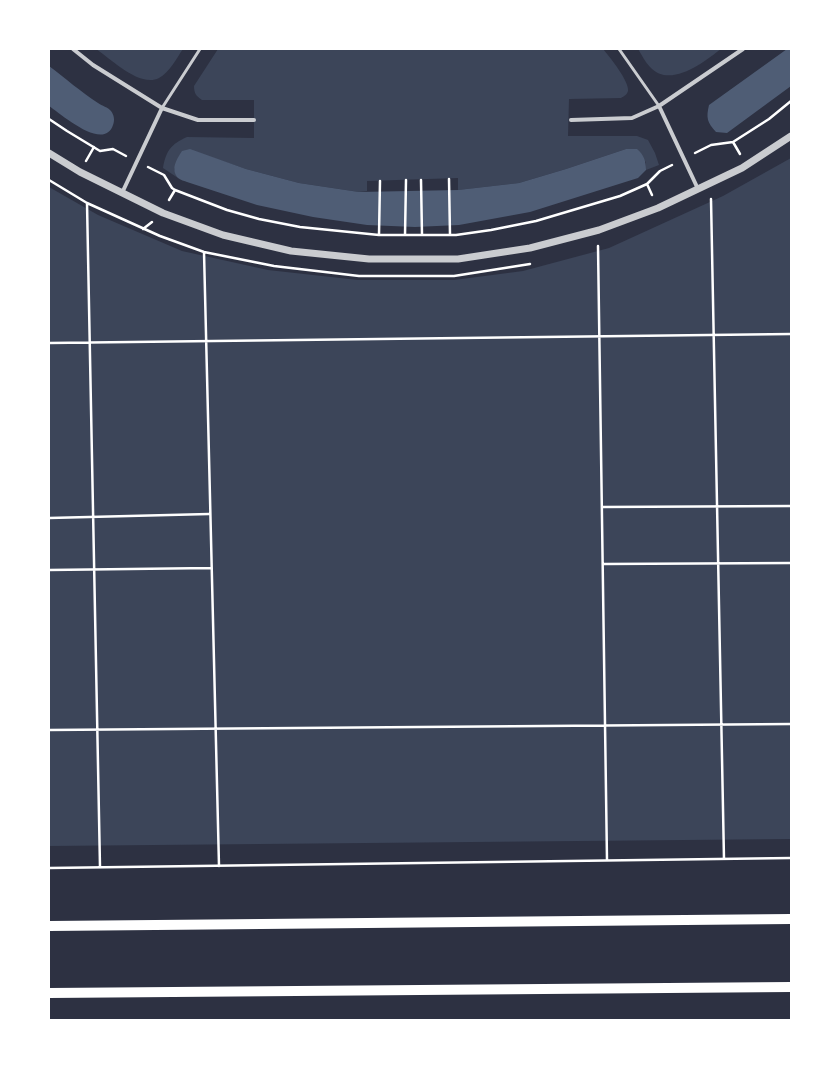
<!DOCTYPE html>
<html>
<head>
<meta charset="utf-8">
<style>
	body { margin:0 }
	#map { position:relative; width:840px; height:1069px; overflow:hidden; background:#2d3142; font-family:"Space Grotesk",sans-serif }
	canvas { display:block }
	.frame { position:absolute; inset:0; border:50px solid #fff; pointer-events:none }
</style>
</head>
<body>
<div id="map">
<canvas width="840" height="1069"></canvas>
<div class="frame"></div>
</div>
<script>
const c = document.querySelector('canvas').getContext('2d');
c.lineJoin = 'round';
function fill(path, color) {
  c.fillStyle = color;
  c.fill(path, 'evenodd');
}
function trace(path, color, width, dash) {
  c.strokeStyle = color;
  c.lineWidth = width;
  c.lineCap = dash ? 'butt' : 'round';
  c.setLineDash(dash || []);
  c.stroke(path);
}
const green = new Path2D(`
	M 96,49 L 183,49 C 176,59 170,72 159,78 C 140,88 111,59 96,49 Z
	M 218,49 L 603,49 C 609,56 630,82 628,91 C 627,95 624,96 621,98 L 569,99 L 568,136 L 637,136 L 648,140 L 655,153 L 659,165 L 646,170 L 646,162 L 626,149 L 566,169 L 519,183 L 458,190 L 458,178 L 367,181 L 367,191 L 359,192 L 299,183 L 246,169 L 190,150 L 174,169 L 178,178 L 163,168 C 166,151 171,144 187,137 L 254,138 L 254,100 L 202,100 C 196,96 194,93 194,86 Z
	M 638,49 L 721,49 C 704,62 670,89 650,67 C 645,62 642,55 638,49 Z
	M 791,158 L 791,839 L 49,846 L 49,187 L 98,215 L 182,251 L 268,270 L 358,280 L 454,280 L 523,271 L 609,248 L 723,196 Z`);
const water = new Path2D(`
	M 787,49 L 791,49 L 791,86 L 727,133 L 716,132 C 707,122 706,118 709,105 Z
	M 49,66 C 65,78 81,92 98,103 C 102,106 108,107 111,111 C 114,115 115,120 113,125 C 104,152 61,114 49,106 Z
	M 190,149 L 246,169 L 299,183 L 359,192 L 458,190 L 519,183 L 566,169 L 626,149 L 637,149 C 644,155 646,161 646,170 L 638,178 L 530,212 L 459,225 L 415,227 L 367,225 L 313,217 L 257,205 L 187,182 C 185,181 180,180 178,178 C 170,169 177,159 182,151 Z`);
const path = new Path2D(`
	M 49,119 L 67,131 L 100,151 L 113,149 L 126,156
	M 733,142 L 740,154
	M 695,153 L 711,145 L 733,142 L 769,119 L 791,101
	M 86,161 L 94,147
	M 148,167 L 164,175 L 172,188 L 175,190 L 227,210 L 259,219 L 300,227 L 379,235 L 456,235 L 491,230 L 536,221 L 620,196 L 647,184 L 660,171 L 672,165
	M 449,179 L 450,235
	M 49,180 L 87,203 L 160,236 L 204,252 L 274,266 L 359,276 L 454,276 L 530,264
	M 421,180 L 422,235
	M 647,184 L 652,195
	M 711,199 L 724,859
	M 169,200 L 175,190
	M 87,203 L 100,867
	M 143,229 L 152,222
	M 379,235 L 380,181
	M 405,235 L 406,180
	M 598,246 L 607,860
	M 204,252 L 219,866
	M 49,343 L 791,334
	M 603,507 L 791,506
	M 49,518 L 209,514
	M 604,564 L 791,563
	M 49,570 L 211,568
	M 49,730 L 791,724
	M 49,868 L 791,858`);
const service = new Path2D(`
	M 619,49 L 659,106
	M 162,108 L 200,49`);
const minor = new Path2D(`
	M 73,49 L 93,65 L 162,108 L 198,120 L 254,120
	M 659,106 L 698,189
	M 571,120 L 632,118 L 659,106 L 743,49
	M 122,193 L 162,108`);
const tertiary = new Path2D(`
	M 49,153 L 80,172 L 163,213 L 223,235 L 291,251 L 369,259 L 458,259 L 530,248 L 599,230 L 658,208 L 742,168 L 791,136`);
const primary = new Path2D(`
	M 49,926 L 791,919
	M 49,993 L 791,987`);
fill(green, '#3c4559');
fill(water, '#4f5d75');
trace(path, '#fff', 2.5);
trace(service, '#caccd0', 3);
trace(minor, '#caccd0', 4);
trace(tertiary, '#caccd0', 7);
trace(primary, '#fff', 10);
</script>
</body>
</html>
